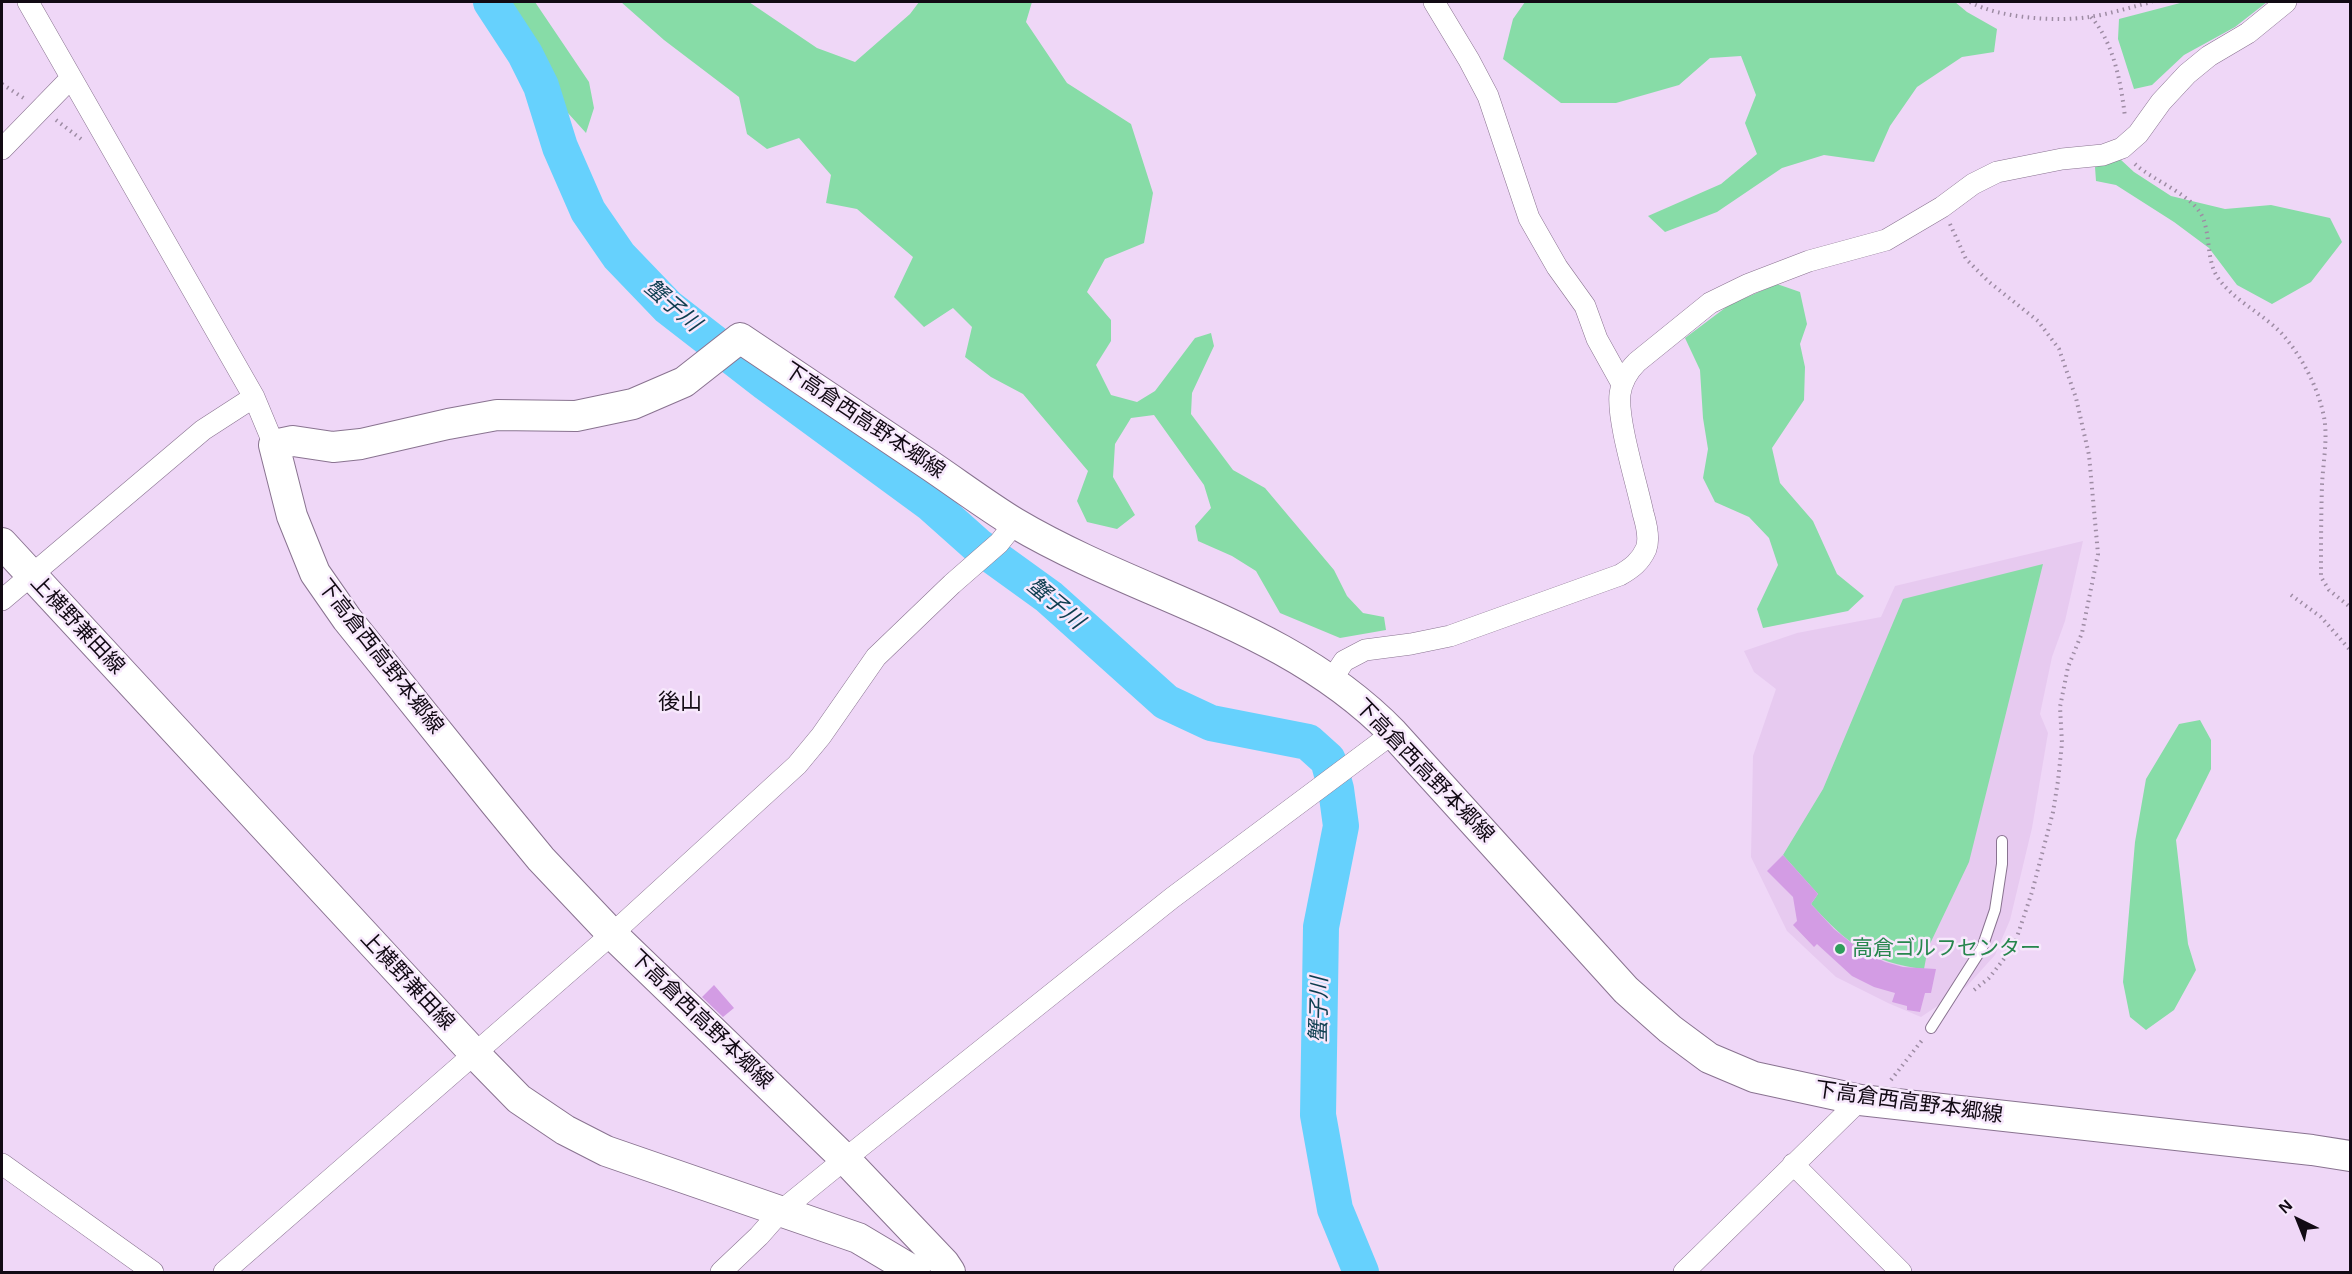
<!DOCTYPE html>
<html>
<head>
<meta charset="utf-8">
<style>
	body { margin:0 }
	#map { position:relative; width:2352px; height:1274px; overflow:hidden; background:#efd7f7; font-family:Helvetica,sans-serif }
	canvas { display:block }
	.frame { position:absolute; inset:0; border:3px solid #120a14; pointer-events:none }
	.north { position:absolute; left:2268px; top:1190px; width:60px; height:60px; -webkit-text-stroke:4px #f7e8fc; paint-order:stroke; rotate:317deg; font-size:16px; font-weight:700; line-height:24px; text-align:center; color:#120a14 }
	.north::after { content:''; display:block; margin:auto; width:21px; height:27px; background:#120a14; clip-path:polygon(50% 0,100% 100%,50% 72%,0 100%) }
</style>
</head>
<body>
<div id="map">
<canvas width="2352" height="1274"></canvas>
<div class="frame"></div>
<div class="north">N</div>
</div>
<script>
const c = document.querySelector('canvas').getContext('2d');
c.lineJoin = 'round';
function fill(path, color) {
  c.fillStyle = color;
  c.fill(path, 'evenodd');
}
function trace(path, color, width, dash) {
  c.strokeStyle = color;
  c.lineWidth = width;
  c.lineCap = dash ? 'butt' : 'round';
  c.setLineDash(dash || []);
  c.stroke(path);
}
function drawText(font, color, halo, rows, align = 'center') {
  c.font = font + ' Helvetica,"Noto Sans JP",sans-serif';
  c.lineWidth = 5;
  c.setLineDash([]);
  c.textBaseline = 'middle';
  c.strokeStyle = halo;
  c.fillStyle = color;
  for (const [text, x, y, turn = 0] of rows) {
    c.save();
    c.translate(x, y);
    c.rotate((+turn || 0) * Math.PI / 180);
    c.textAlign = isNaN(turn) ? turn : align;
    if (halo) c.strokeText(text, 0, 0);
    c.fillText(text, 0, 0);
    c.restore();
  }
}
const built = new Path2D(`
	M 2083,541 L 2065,621 L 2052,657 L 2040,714 L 2048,733 L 2032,828 L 2010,920 L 1995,955 L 1967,986 L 1921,1017 L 1888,1003 L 1836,977 L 1787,931 L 1751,857 L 1753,756 L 1776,689 L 1754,672 L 1744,651 L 1797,633 L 1881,617 L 1895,586 Z`);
const green = new Path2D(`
	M 506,2 L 535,2 L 589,82 L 594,108 L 586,133 L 558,102 Z
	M 621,2 L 749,2 L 817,48 L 855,62 L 910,14 L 919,2 L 1032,2 L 1026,22 L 1067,83 L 1131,124 L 1153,193 L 1144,243 L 1105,259 L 1087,292 L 1111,320 L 1111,341 L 1096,365 L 1111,395 L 1137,402 L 1155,391 L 1195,338 L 1211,333 L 1214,346 L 1192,393 L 1191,414 L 1233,470 L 1265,488 L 1334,570 L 1347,596 L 1363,613 L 1384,617 L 1386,630 L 1340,638 L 1280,613 L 1256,571 L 1232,556 L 1198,541 L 1195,526 L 1211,508 L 1204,485 L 1154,415 L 1131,418 L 1115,444 L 1113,477 L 1135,515 L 1117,529 L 1087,522 L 1077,501 L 1088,471 L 1023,394 L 991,377 L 965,357 L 972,327 L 953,308 L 924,327 L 894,297 L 913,257 L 857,209 L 826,203 L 831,175 L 799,138 L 767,149 L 747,134 L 739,97 L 664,40 Z
	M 1525,2 L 1955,2 L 1967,12 L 1997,29 L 1994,52 L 1962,57 L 1917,87 L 1890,126 L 1874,162 L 1824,155 L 1782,168 L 1717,212 L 1665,232 L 1648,216 L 1721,184 L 1757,154 L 1745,123 L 1756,95 L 1741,56 L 1710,58 L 1679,85 L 1616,103 L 1561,103 L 1503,59 L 1513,19 Z
	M 2184,2 L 2267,2 L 2235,27 L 2184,55 L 2152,85 L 2134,89 L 2118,39 L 2119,19 Z
	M 2120,159 L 2134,172 L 2171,196 L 2225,209 L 2271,205 L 2330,218 L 2342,242 L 2311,282 L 2272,304 L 2237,285 L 2209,248 L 2174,222 L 2116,185 L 2096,181 L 2095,167 Z
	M 1777,284 L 1800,292 L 1807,324 L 1800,344 L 1805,367 L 1804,400 L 1772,448 L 1780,483 L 1813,521 L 1837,574 L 1864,596 L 1848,611 L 1763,628 L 1757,609 L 1778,565 L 1769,538 L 1749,517 L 1715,502 L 1703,478 L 1708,449 L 1703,418 L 1700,370 L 1685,338 L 1729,305 Z
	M 2043,564 L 1969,862 L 1928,948 L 1924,969 C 1870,963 1847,943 1811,904 L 1818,894 L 1783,855 L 1823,789 L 1903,599 Z
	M 2200,720 L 2211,740 L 2211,769 L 2176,840 L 2188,944 L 2196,970 L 2174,1010 L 2146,1030 L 2130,1017 L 2123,982 L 2135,842 L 2146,779 L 2179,724 Z`);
const river = new Path2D(`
	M 491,2 L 525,54 L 541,86 L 560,147 L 588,211 L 619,256 L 668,307 L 766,383 L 931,504 L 977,545 L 1049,597 L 1166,702 L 1211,723 L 1308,742 L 1328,760 L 1336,789 L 1341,826 L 1321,927 L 1318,1115 L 1335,1209 L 1361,1272`);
const building = new Path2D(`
	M 1783,855 L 1818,894 L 1811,904 L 1834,929 L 1859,949 L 1885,962 L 1903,967 L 1936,969 L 1931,993 L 1925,993 L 1920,1012 L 1907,1010 L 1907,1006 L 1892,1002 L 1895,993 L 1874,987 L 1852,976 L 1817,944 L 1814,947 L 1793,925 L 1797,921 L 1793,897 L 1767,871 Z
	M 714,985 L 734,1008 L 723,1017 L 702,997 Z`);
const path = new Path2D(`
	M 1970,2 C 1999,18 2056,22 2089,17 C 2110,14 2131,7 2152,2
	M 2091,17 C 2114,43 2121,83 2125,117
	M 2,84 L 25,99
	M 56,120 L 81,139
	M 2135,164 C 2153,181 2197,196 2204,221 C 2211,242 2206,264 2221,282 C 2238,303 2265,315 2283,335 C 2302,357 2318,387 2324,417 C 2328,438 2323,463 2322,485 C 2321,516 2321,546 2321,577 L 2329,590 L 2350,607
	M 1950,224 L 1966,259 L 1989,282 L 2038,321 L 2059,349 L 2076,398 L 2089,455 L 2098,554 L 2082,633 L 2068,667 L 2060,707 L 2062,743 L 2058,781 L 2053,812 L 2032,892 L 2014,946 L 1989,978 L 1974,990
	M 2291,595 L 2321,617 L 2350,650
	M 1891,1080 L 1923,1039`);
const service = new Path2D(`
	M 1931,1028 L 1982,948 L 1995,910 L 2002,864 L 2002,841`);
const minor = new Path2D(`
	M 28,2 L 254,397 L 274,445
	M 1434,2 L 1469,60 L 1488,96 L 1529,218 L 1557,267 L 1585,306 L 1597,339 L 1622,384
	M 2,149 L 71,78
	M 2,600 L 203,430 L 254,397
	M 1332,679 L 1344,661 L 1365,650 L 1411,644 L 1450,636 L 1620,575 C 1632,568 1640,562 1646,549 C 1650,539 1646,523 1643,513 C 1637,484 1617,421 1620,394 C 1622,380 1628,371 1637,362 L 1710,303 L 1749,284 L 1809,261 L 1886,240 L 1942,207 L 1973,184 L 1997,172 L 2062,159 L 2103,155 L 2122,148 L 2138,134 L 2161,102 L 2187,74 L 2209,56 L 2248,33 L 2286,2
	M 2,1164 L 153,1272
	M 1793,1164 L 1901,1272
	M 224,1272 L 612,934 L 797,765 L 821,736 L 876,657 L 952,584 L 999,543 L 1015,523
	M 721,1272 L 759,1236 L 781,1211 L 845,1159 L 1172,898 L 1393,733
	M 1684,1272 L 1860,1100`);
const secondary = new Path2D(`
	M 2,543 L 474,1053 L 519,1099 L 565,1130 L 606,1151 L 858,1238 L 915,1272
	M 950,1272 L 944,1263 L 845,1159 L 612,934 L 541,859 L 495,803 L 347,619 L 315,573 L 292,516 L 274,445 L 293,441 L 333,447 L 361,444 L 448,424 L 497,415 L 576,416 L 633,404 L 684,382 L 740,338 C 802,379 863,421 925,462 C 955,482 984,504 1015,523 C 1140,597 1288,625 1393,733 L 1626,990 L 1670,1029 L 1709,1058 L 1754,1077 L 1860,1100 L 2312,1150 L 2350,1156`);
const markers = [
	[1840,949,6,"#2e9e5b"]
];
const streetNames = [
	["下高倉西高野本郷線",864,421,34],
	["上横野兼田線",77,625,47],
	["下高倉西高野本郷線",380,657,52],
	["下高倉西高野本郷線",1424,771,46],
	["上横野兼田線",407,981,47],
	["下高倉西高野本郷線",701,1020,44],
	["下高倉西高野本郷線",1909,1103,8]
];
const leisureNames = [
	["高倉ゴルフセンター",1852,949]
];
const waterNames = [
	["蟹子川",672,306,41],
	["蟹子川",1055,604,40],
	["蟹子川",1320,1010,-89]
];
const neighbourhoodNames = [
	["後山",680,703]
];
fill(built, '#e7caf0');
fill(green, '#87dca7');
trace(river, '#66d1fd', 36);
fill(building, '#d39ce4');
trace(service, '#897390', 12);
trace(minor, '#897390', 22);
trace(secondary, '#897390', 32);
trace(path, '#9e8ca4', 4, [1.5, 4.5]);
trace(service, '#fff', 10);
trace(minor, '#fff', 21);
trace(secondary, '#fff', 30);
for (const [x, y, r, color] of markers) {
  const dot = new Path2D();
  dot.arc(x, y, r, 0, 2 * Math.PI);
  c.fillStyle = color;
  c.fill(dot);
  trace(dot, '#f7e8fc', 2);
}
drawText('21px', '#120a14', '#f7e8fc', streetNames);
drawText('21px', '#27864d', '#f7e8fc', leisureNames, 'left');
drawText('italic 22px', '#0d3d4f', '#f7e8fc', waterNames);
drawText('22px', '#120a14', '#f7e8fc', neighbourhoodNames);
</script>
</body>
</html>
